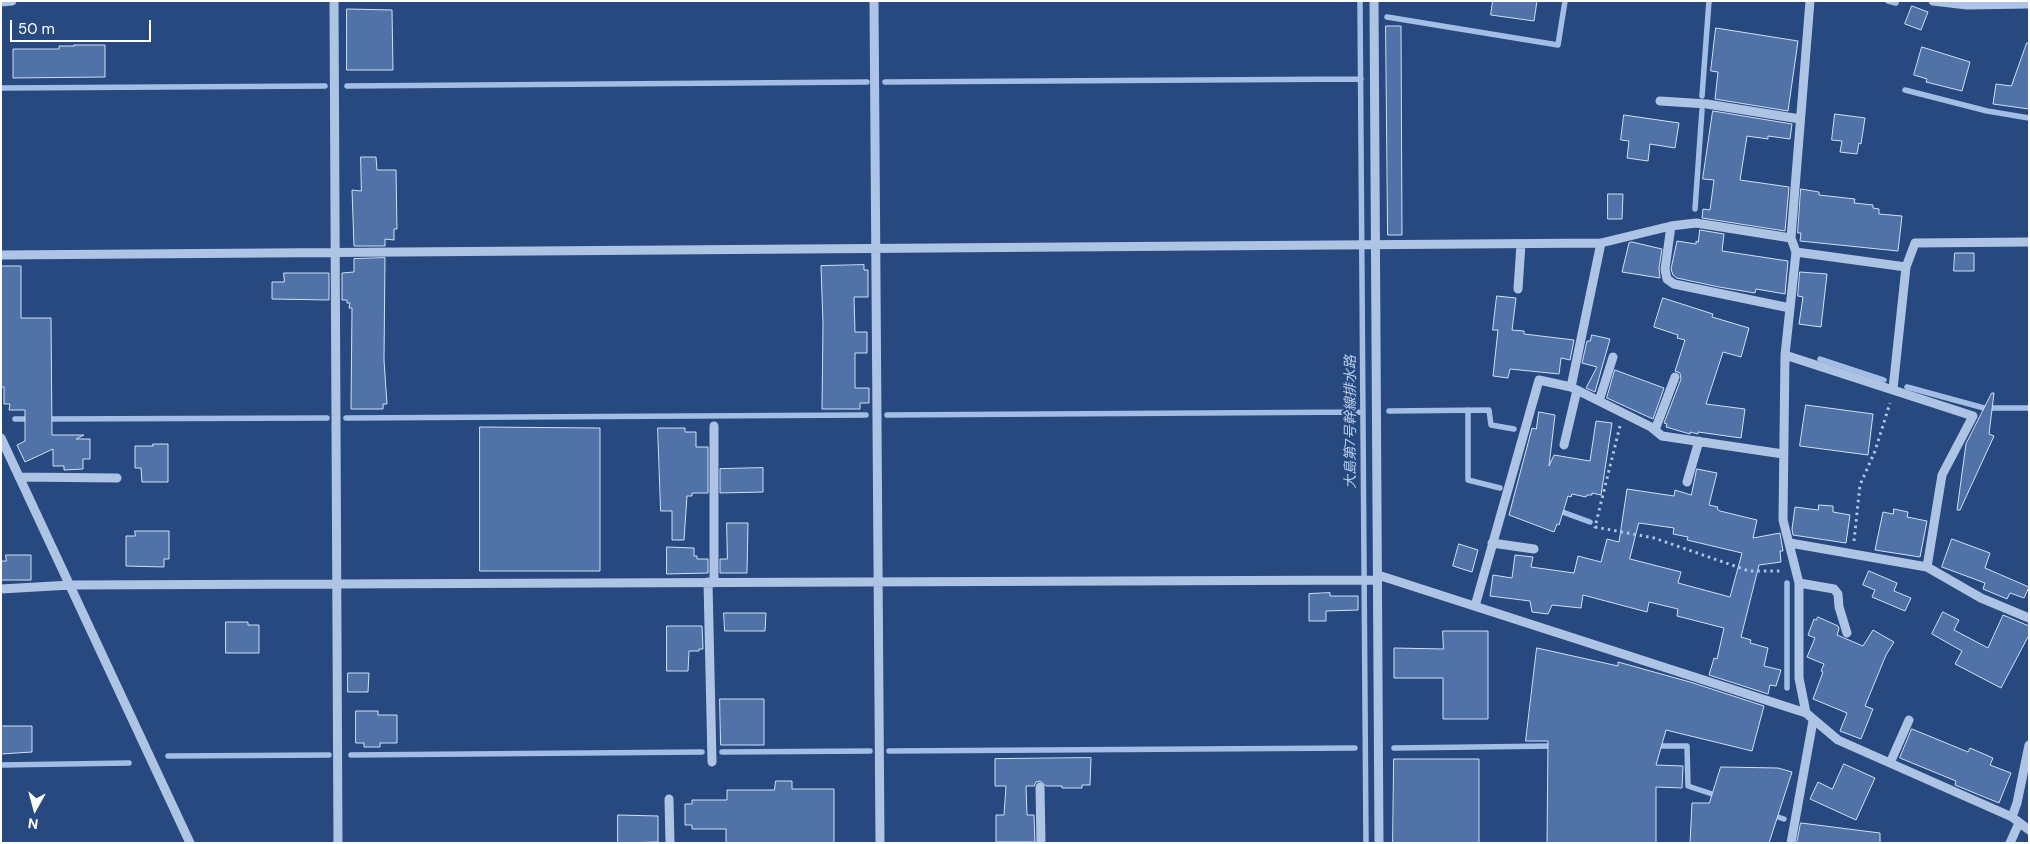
<!DOCTYPE html>
<html>
<head>
<meta charset="utf-8">
<style>
	body { margin:0 }
	#map { position:relative; width:2030px; height:844px; overflow:hidden; background:#27497f; font-family:"DM Sans",sans-serif }
	canvas { display:block }
	.frame { position:absolute; inset:0; border:2px solid #fff; pointer-events:none }
	.north { position:absolute; left:10px; top:784px; width:50px; height:50px; -webkit-text-stroke:4px #27497f; paint-order:stroke; rotate:187deg; font-size:14px; font-weight:700; line-height:20px; text-align:center; color:#fff }
	.north::after { content:''; display:block; margin:auto; width:18px; height:22px; background:#fff; clip-path:polygon(50% 0,100% 100%,50% 72%,0 100%) }
	.scale { position:absolute; left:10px; top:20px; width:141px; height:22px; box-sizing:border-box; border:2px solid #fff; border-top:0; padding-left:6px; font-size:15px; line-height:18px; white-space:nowrap; color:#fff; -webkit-text-stroke:4px #27497f; paint-order:stroke }
</style>
</head>
<body>
<div id="map">
<canvas width="2030" height="844"></canvas>
<div class="frame"></div>
<div class="north">N</div>
<div class="scale">50 m</div>
</div>
<script>
const c = document.querySelector('canvas').getContext('2d');
c.lineJoin = 'round';
function trace(path, color, width, dash) {
  c.strokeStyle = color;
  c.lineWidth = width;
  c.lineCap = dash ? 'butt' : 'round';
  c.setLineDash(dash || []);
  c.stroke(path);
}
function fill(path, color) {
  c.fillStyle = color;
  c.fill(path, 'evenodd');
}
function drawText(font, color, halo, rows, align = 'center') {
  c.font = font + ' "DM Sans","Noto Sans JP",sans-serif';
  c.lineWidth = 4;
  c.setLineDash([]);
  c.textBaseline = 'middle';
  c.strokeStyle = halo;
  c.fillStyle = color;
  for (const [text, x, y, turn = 0] of rows) {
    c.save();
    c.translate(x, y);
    c.rotate((+turn || 0) * Math.PI / 180);
    c.textAlign = isNaN(turn) ? turn : align;
    if (halo) c.strokeText(text, 0, 0);
    c.fillText(text, 0, 0);
    c.restore();
  }
}
const stream = new Path2D(`
	M 1360,1 L 1366,843
	M 1888,1 L 1896,3
	M 1387,17 L 1558,45 L 1565,1
	M 885,82 L 1361,79
	M 347,86 L 867,82
	M 1,88 L 325,86
	M 1905,90 L 1987,111 L 2029,118
	M 1702,96 L 1709,1
	M 1695,209 L 1702,110
	M 1820,359 L 1884,380
	M 1907,387 L 1984,408 L 2029,408
	M 1468,410 L 1468,480 L 1500,488
	M 1389,411 L 1489,410 L 1491,425 L 1514,429
	M 887,415 L 1363,412
	M 346,418 L 866,415
	M 15,419 L 31,419
	M 45,419 L 327,418
	M 1557,510 L 1590,522
	M 1787,583 L 1787,688
	M 1655,746 L 1687,746 L 1688,786 L 1718,796
	M 1394,748 L 1555,746
	M 889,751 L 1355,748
	M 722,752 L 870,751
	M 351,755 L 702,752
	M 168,756 L 329,755
	M 1,765 L 129,763
	M 1772,815 L 1784,819`);
const building = new Path2D(`
	M 1493,1 L 1537,1 L 1534,21 L 1491,15 Z
	M 1912,6 L 1928,12 L 1921,30 L 1905,24 Z
	M 347,9 L 392,10 L 393,70 L 347,70 Z
	M 1386,26 L 1401,26 L 1402,235 L 1388,235 Z
	M 1716,28 L 1798,41 L 1788,111 L 1715,99 L 1718,72 L 1711,71 Z
	M 2027,43 L 2029,43 L 2029,109 L 1993,104 L 1996,84 L 2011,86 Z
	M 74,45 L 105,45 L 105,77 L 13,78 L 13,49 L 59,49 L 59,46 L 74,46 Z
	M 1922,47 L 1970,62 L 1962,91 L 1926,82 L 1927,79 L 1914,75 Z
	M 1713,111 L 1792,124 L 1790,139 L 1768,136 L 1768,139 L 1747,136 L 1740,180 L 1789,187 L 1785,231 L 1702,218 L 1703,209 L 1710,210 L 1714,180 L 1703,179 Z
	M 1835,114 L 1865,118 L 1861,144 L 1859,143 L 1857,154 L 1840,152 L 1842,141 L 1832,140 Z
	M 1624,115 L 1679,123 L 1675,148 L 1650,144 L 1648,161 L 1627,158 L 1629,141 L 1621,140 Z
	M 361,157 L 376,157 L 377,170 L 396,170 L 397,229 L 394,229 L 394,240 L 385,239 L 385,246 L 354,246 L 352,190 L 361,191 Z
	M 1801,189 L 1819,192 L 1819,195 L 1855,199 L 1854,203 L 1873,205 L 1873,208 L 1879,209 L 1879,214 L 1902,216 L 1898,251 L 1800,241 L 1801,233 L 1798,233 Z
	M 1608,194 L 1623,194 L 1622,219 L 1608,219 Z
	M 1700,230 L 1724,234 L 1722,251 L 1788,261 L 1785,294 L 1756,289 L 1755,293 L 1719,287 L 1677,278 L 1673,275 L 1671,269 L 1677,241 L 1696,244 L 1696,241 L 1698,242 Z
	M 1632,242 L 1662,249 L 1659,268 L 1660,278 L 1622,272 L 1629,243 Z
	M 1955,253 L 1974,253 L 1974,271 L 1954,271 Z
	M 385,258 L 384,360 L 387,404 L 383,404 L 383,409 L 351,409 L 352,308 L 349,308 L 350,303 L 347,303 L 347,300 L 342,300 L 342,273 L 354,272 L 354,259 Z
	M 864,265 L 864,270 L 868,270 L 868,297 L 854,297 L 855,332 L 867,332 L 867,353 L 855,353 L 855,388 L 869,388 L 869,403 L 860,403 L 860,409 L 822,409 L 823,324 L 821,266 Z
	M 1,266 L 21,266 L 21,318 L 51,318 L 52,435 L 84,435 L 76,439 L 90,439 L 90,459 L 83,459 L 83,469 L 64,470 L 64,466 L 53,466 L 53,449 L 25,462 L 17,445 L 25,441 L 25,410 L 9,410 L 10,404 L 4,404 L 4,387 L 1,387 Z
	M 1800,272 L 1827,274 L 1821,327 L 1799,324 L 1803,297 L 1798,296 Z
	M 284,273 L 329,273 L 329,300 L 272,299 L 272,282 L 284,282 Z
	M 1497,296 L 1516,298 L 1512,330 L 1524,331 L 1524,334 L 1574,340 L 1570,360 L 1561,358 L 1559,374 L 1510,369 L 1508,378 L 1493,376 L 1498,330 L 1493,330 Z
	M 1663,298 L 1713,314 L 1712,317 L 1749,328 L 1741,357 L 1723,352 L 1706,404 L 1745,409 L 1741,438 L 1698,432 L 1698,434 L 1690,432 L 1690,434 L 1666,427 L 1667,424 L 1664,423 L 1681,379 L 1680,373 L 1675,371 L 1685,340 L 1677,338 L 1678,335 L 1654,327 Z
	M 1592,335 L 1610,339 L 1595,392 L 1586,388 L 1597,367 L 1582,363 L 1587,341 L 1590,341 Z
	M 1615,370 L 1664,388 L 1653,419 L 1607,398 Z
	M 1992,393 L 1994,393 L 1989,434 L 1994,436 L 1960,510 L 1957,510 L 1966,444 Z
	M 1806,405 L 1873,414 L 1868,455 L 1800,446 Z
	M 1539,412 L 1555,415 L 1549,466 L 1554,455 L 1590,461 L 1596,421 L 1612,423 L 1601,495 L 1592,493 L 1592,495 L 1587,495 L 1586,497 L 1572,494 L 1571,497 L 1568,496 L 1559,525 L 1557,524 L 1554,532 L 1509,515 L 1532,428 L 1536,429 Z
	M 480,427 L 600,428 L 600,571 L 480,571 Z
	M 658,428 L 685,428 L 685,432 L 696,432 L 696,447 L 708,447 L 708,493 L 692,493 L 692,496 L 687,496 L 684,540 L 672,540 L 672,511 L 661,511 Z
	M 153,444 L 168,444 L 168,482 L 142,482 L 141,468 L 135,468 L 135,446 L 153,446 Z
	M 763,468 L 763,492 L 720,493 L 720,469 Z
	M 1697,469 L 1717,473 L 1709,505 L 1718,507 L 1717,509 L 1720,511 L 1757,520 L 1753,538 L 1780,533 L 1783,551 L 1780,551 L 1781,562 L 1759,565 L 1741,637 L 1751,640 L 1750,643 L 1768,648 L 1764,666 L 1781,670 L 1776,686 L 1770,685 L 1768,694 L 1709,675 L 1714,658 L 1717,659 L 1724,628 L 1677,616 L 1678,609 L 1649,602 L 1647,612 L 1583,595 L 1581,608 L 1552,605 L 1548,614 L 1532,612 L 1530,601 L 1490,596 L 1493,575 L 1512,578 L 1515,555 L 1533,557 L 1531,567 L 1574,573 L 1578,556 L 1601,562 L 1607,539 L 1619,542 L 1627,489 L 1674,496 L 1675,490 L 1691,495 ZM 1639,523 L 1674,528 L 1673,534 L 1688,537 L 1687,540 L 1742,553 L 1730,597 L 1678,583 L 1681,572 L 1630,559 Z
	M 1819,505 L 1833,506 L 1833,512 L 1850,515 L 1846,543 L 1793,535 L 1792,529 L 1795,507 L 1818,510 Z
	M 1894,509 L 1908,512 L 1907,517 L 1927,521 L 1920,557 L 1875,550 L 1883,512 L 1893,514 Z
	M 727,523 L 748,523 L 747,573 L 720,573 L 720,559 L 727,559 Z
	M 135,531 L 169,531 L 169,559 L 164,559 L 164,567 L 126,566 L 126,536 L 135,536 Z
	M 1952,539 L 1990,553 L 1985,568 L 2029,587 L 2024,598 L 2010,593 L 2007,599 L 1983,589 L 1985,583 L 1942,567 Z
	M 1459,544 L 1478,550 L 1472,572 L 1453,566 Z
	M 667,547 L 694,548 L 694,556 L 697,556 L 697,559 L 708,559 L 708,573 L 667,574 Z
	M 6,555 L 31,555 L 31,580 L 1,580 L 1,561 L 6,561 Z
	M 1869,571 L 1897,583 L 1894,591 L 1911,598 L 1905,611 L 1872,597 L 1875,590 L 1863,585 Z
	M 1330,593 L 1330,596 L 1358,596 L 1358,610 L 1326,611 L 1326,621 L 1309,621 L 1309,594 Z
	M 1943,612 L 1959,620 L 1954,630 L 1988,648 L 2003,615 L 2029,626 L 2029,635 L 2001,688 L 1955,664 L 1962,651 L 1932,634 Z
	M 724,613 L 766,613 L 765,631 L 725,631 Z
	M 1818,617 L 1838,626 L 1839,629 L 1837,635 L 1863,646 L 1873,630 L 1894,642 L 1886,655 L 1865,706 L 1873,709 L 1861,739 L 1840,731 L 1847,713 L 1813,699 L 1823,672 L 1821,671 L 1824,664 L 1807,657 L 1815,638 L 1808,635 L 1814,619 L 1816,620 Z
	M 226,622 L 248,622 L 248,625 L 259,625 L 259,653 L 226,653 Z
	M 667,626 L 702,626 L 703,649 L 699,649 L 699,651 L 689,651 L 688,671 L 667,671 Z
	M 1443,631 L 1488,631 L 1488,719 L 1443,719 L 1443,678 L 1394,678 L 1394,648 L 1443,649 Z
	M 1537,648 L 1618,666 L 1618,662 L 1690,682 L 1764,706 L 1752,751 L 1666,730 L 1656,765 L 1683,766 L 1682,788 L 1656,787 L 1656,843 L 1547,843 L 1548,741 L 1526,741 Z
	M 348,673 L 369,673 L 368,692 L 348,692 Z
	M 720,699 L 764,699 L 764,745 L 721,745 Z
	M 356,711 L 378,711 L 378,715 L 397,715 L 397,743 L 380,743 L 380,747 L 364,747 L 364,743 L 356,743 Z
	M 1,726 L 32,726 L 32,752 L 1,754 Z
	M 1912,729 L 1968,752 L 1970,748 L 1993,758 L 1990,765 L 2011,773 L 1999,803 L 1955,785 L 1956,781 L 1900,758 Z
	M 1091,758 L 1090,785 L 1082,785 L 1082,788 L 1062,788 L 1062,786 L 1046,786 L 1040,781 L 1036,782 L 1034,786 L 1026,786 L 1027,815 L 1034,815 L 1035,842 L 996,842 L 996,815 L 1004,815 L 1006,786 L 995,786 L 995,759 Z
	M 1394,759 L 1479,759 L 1479,843 L 1393,843 Z
	M 1844,764 L 1875,778 L 1856,820 L 1810,799 L 1818,782 L 1832,789 Z
	M 1721,767 L 1778,768 L 1792,772 L 1769,843 L 1690,843 L 1692,803 L 1709,803 Z
	M 776,781 L 792,781 L 792,789 L 834,789 L 834,843 L 726,843 L 726,829 L 692,829 L 692,825 L 685,825 L 685,804 L 692,804 L 692,800 L 727,800 L 727,790 L 774,790 Z
	M 618,815 L 658,816 L 658,842 L 618,843 Z
	M 1801,823 L 1880,833 L 1880,843 L 1797,843 Z`);
const path = new Path2D(`
	M 1620,426 L 1595,527 L 1654,538 L 1749,571 L 1783,571
	M 1854,541 L 1860,485 L 1875,451 L 1890,403`);
const minor = new Path2D(`
	M 334,1 L 338,843
	M 874,1 L 880,843
	M 1374,1 L 1379,843
	M 1933,1 L 1967,5 L 2029,4
	M 1,2 L 12,1
	M 1660,101 L 1707,104 L 1800,119
	M 1671,226 L 1665,269 L 1667,279 L 1674,284 L 1790,308
	M 1601,243 L 1571,387 L 1651,427 L 1662,436 L 1783,454
	M 1796,252 L 1906,267 L 1915,243 L 2029,242
	M 1,255 L 1601,243 L 1671,226 L 1696,223 L 1791,238
	M 1518,289 L 1521,244
	M 1785,355 L 1973,416 L 1942,475 L 1927,567
	M 1893,389 L 1906,267
	M 1599,401 L 1613,357
	M 1655,430 L 1675,377
	M 1,438 L 190,843
	M 1564,445 L 1577,390
	M 19,477 L 117,478
	M 1687,482 L 1699,441
	M 1492,543 L 1534,549
	M 1790,543 L 1927,567 L 1981,598 L 2029,618
	M 1378,575 L 1806,713 L 1838,740 L 2012,817 L 2029,830
	M 708,582 L 712,762
	M 714,583 L 714,426
	M 1799,583 L 1834,589 L 1838,594 L 1839,607 L 1847,633
	M 1,589 L 71,585 L 1378,580
	M 1475,606 L 1539,380 L 1571,387
	M 1806,713 L 1799,678 L 1799,583 L 1783,520 L 1785,355 L 1796,252 L 1791,238 L 1810,1
	M 1890,763 L 1909,720
	M 1040,787 L 1041,843
	M 669,799 L 670,843
	M 2012,817 L 2017,803 L 2029,745
	M 1791,843 L 1813,721
	M 2010,843 L 2019,823`);
const waterNames = [
	["大島第7号幹線排水路",1351,422,-90]
];
trace(stream, '#a3bee5', 5.5);
fill(building, '#5072a7');
trace(building, '#d1dff4', 1);
trace(path, '#aec4e5', 3, [2.5, 4]);
trace(minor, '#aec4e5', 9);
drawText('italic 14px', '#b9ceed', '#27497f', waterNames);
</script>
</body>
</html>
